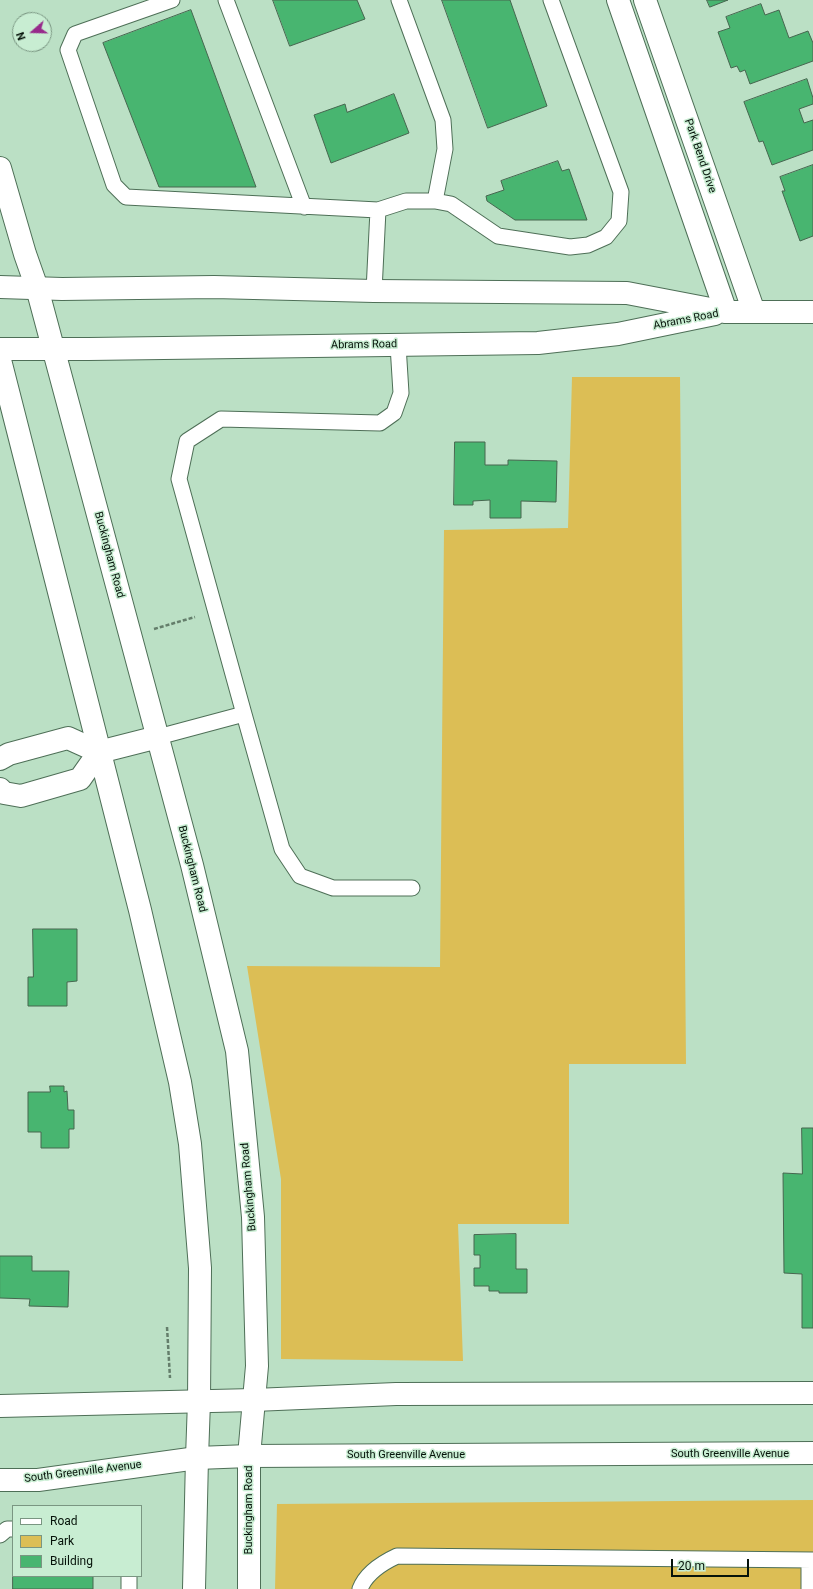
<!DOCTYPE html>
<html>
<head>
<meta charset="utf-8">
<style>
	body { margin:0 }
	#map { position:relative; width:813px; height:1589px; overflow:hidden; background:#bbe0c5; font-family:Roboto,sans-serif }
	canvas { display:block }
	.legend { position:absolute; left:12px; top:1505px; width:130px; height:72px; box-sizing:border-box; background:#c8edd2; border:1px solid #7a9682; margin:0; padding:5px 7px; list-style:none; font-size:12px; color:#06130a }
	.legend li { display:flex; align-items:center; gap:8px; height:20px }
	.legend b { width:20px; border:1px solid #7a9682 }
	.north { position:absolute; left:12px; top:12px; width:40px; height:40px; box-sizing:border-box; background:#c8edd2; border:1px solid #7a9682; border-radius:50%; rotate:250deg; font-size:11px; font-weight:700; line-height:16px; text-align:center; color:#06130a }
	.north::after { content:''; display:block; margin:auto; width:14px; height:18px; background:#972a8b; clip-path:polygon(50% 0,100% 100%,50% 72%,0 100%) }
	.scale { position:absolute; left:671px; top:1559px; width:78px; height:18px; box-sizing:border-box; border:2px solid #06130a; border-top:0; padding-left:5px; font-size:12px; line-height:14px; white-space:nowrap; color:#06130a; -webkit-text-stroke:3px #c8edd2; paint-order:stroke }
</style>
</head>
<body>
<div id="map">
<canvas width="813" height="1589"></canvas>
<ul class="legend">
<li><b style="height:5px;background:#fff"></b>Road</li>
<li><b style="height:11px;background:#dcbe55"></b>Park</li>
<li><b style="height:11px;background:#48b570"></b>Building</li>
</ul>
<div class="north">N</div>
<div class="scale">20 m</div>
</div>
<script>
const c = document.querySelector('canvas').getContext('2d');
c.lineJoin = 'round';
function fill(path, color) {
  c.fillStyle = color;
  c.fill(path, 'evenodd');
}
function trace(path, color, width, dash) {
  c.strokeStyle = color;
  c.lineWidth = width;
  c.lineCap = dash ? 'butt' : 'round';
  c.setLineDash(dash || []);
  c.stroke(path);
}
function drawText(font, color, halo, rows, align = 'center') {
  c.font = font + ' Roboto,sans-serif';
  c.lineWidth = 3;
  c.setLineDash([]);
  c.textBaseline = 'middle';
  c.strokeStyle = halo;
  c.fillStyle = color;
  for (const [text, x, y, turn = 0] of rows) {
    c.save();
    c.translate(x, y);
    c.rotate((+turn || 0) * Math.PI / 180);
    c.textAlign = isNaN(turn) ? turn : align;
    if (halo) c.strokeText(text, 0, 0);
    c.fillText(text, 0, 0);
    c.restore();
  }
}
const green = new Path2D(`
	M 572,377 L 680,377 L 686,1064 L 569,1064 L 569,1224 L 458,1224 L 463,1361 L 281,1359 L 281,1179 L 247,966 L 440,967 L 444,530 L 568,528 Z
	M 813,1500 L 813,1589 L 275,1589 L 277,1504 Z`);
const building = new Path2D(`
	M 273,0 L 357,0 L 365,19 L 290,46 Z
	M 442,0 L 510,0 L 547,106 L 488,128 Z
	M 707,0 L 728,0 L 710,7 Z
	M 761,4 L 765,15 L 779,10 L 789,38 L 808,31 L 813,43 L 813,61 L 750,84 L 745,70 L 740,72 L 737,66 L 731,68 L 718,32 L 730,28 L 726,17 Z
	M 191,10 L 256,187 L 159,187 L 103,43 Z
	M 807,79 L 813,98 L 813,104 L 799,109 L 804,123 L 813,120 L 813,150 L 772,165 L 763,141 L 759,142 L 744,102 Z
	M 394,94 L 409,133 L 331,163 L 314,115 L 345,104 L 347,112 Z
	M 558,161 L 562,171 L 569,169 L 587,220 L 515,220 L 487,201 L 486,196 L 504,190 L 501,181 Z
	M 813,165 L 813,236 L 800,241 L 782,191 L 785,191 L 780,177 Z
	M 455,442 L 485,442 L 485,465 L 508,465 L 508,460 L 557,461 L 556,502 L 521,501 L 521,518 L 490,518 L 490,500 L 473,501 L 473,505 L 454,505 Z
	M 33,929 L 77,929 L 77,981 L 67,982 L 67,1006 L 28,1006 L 28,977 L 33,977 Z
	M 50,1086 L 64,1086 L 64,1092 L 67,1091 L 68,1110 L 74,1110 L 74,1129 L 69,1129 L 69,1148 L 41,1148 L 41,1132 L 28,1132 L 28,1092 L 50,1092 Z
	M 802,1128 L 813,1128 L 813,1328 L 802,1328 L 802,1274 L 784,1273 L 783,1173 L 802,1174 Z
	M 516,1234 L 516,1269 L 527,1269 L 527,1293 L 499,1293 L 499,1291 L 489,1291 L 489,1286 L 474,1286 L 474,1268 L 480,1268 L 480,1255 L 474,1255 L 474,1235 Z
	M 0,1256 L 32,1256 L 32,1271 L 69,1271 L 68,1307 L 29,1306 L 30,1299 L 0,1298 Z
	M 13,1575 L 93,1576 L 93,1589 L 13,1589 Z`);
const path = new Path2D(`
	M 154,629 L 195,617
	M 167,1327 L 170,1378`);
const service = new Path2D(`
	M 172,0 L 75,34 L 68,50 L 114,185 L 126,197 L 378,210 L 406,201 L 435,201 L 451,204 L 498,236 L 570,247 L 588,245 L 606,237 L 619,221 L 621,192 L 551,0
	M 226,0 L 304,207
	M 399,0 L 443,120 L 445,149 L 435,201
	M 374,291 L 378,210
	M 244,714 L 179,479 L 187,441 L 221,419 L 380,423 L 394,413 L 401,393 L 398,345
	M 158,737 L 244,714 L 282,849 L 300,876 L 333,888 L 412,888
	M 0,1535 L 7,1529 L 13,1529
	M 809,1560 L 809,1589
	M 129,1589 L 129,1576
	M 360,1589 C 366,1573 382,1563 397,1556 L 813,1560`);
const minor = new Path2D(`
	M 618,0 L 726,312
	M 645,0 L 754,312
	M 99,752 L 158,737
	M 0,759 L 9,754 L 68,738 L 99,752
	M 0,789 L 4,793 L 21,796 L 80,779 L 99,752`);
const tertiary = new Path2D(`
	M 0,168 L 25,254 L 37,288 L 192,865 L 237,1051 L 253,1217 L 257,1366 L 249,1456 L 249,1589
	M 0,360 L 140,910 L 180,1082 L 190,1144 L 200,1268 L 199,1401 L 197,1458 L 194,1589`);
const secondary = new Path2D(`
	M 0,287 L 62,289 L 214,287 L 374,291 L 627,293 L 726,312 L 813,312
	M 0,349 L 89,349 L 538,343 L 618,334 L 715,314
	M 0,1406 L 254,1400 L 396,1394 L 813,1393
	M 0,1480 L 38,1480 L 197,1458 L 249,1456 L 813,1453`);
const streetNames = [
	["Park Bend Drive",700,156,71],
	["Abrams Road",686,320,-11],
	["Abrams Road",364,345,-1],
	["Buckingham Road",109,555,75],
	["Buckingham Road",192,869,76],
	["Buckingham Road",249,1187,-95],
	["South Greenville Avenue",730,1454],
	["South Greenville Avenue",406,1455],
	["South Greenville Avenue",83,1472,-7],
	["Buckingham Road",249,1510,-90]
];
fill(green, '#dcbe55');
fill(building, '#48b570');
trace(building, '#46664f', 1);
trace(service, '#4e6f57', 17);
trace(minor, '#4e6f57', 24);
trace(tertiary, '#4e6f57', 24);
trace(secondary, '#4e6f57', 24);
trace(path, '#647e6b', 2.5, [4, 2]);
trace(service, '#fff', 15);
trace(minor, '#fff', 22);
trace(tertiary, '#fff', 22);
trace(secondary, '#fff', 22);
drawText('11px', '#06130a', '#c8edd2', streetNames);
</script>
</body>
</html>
